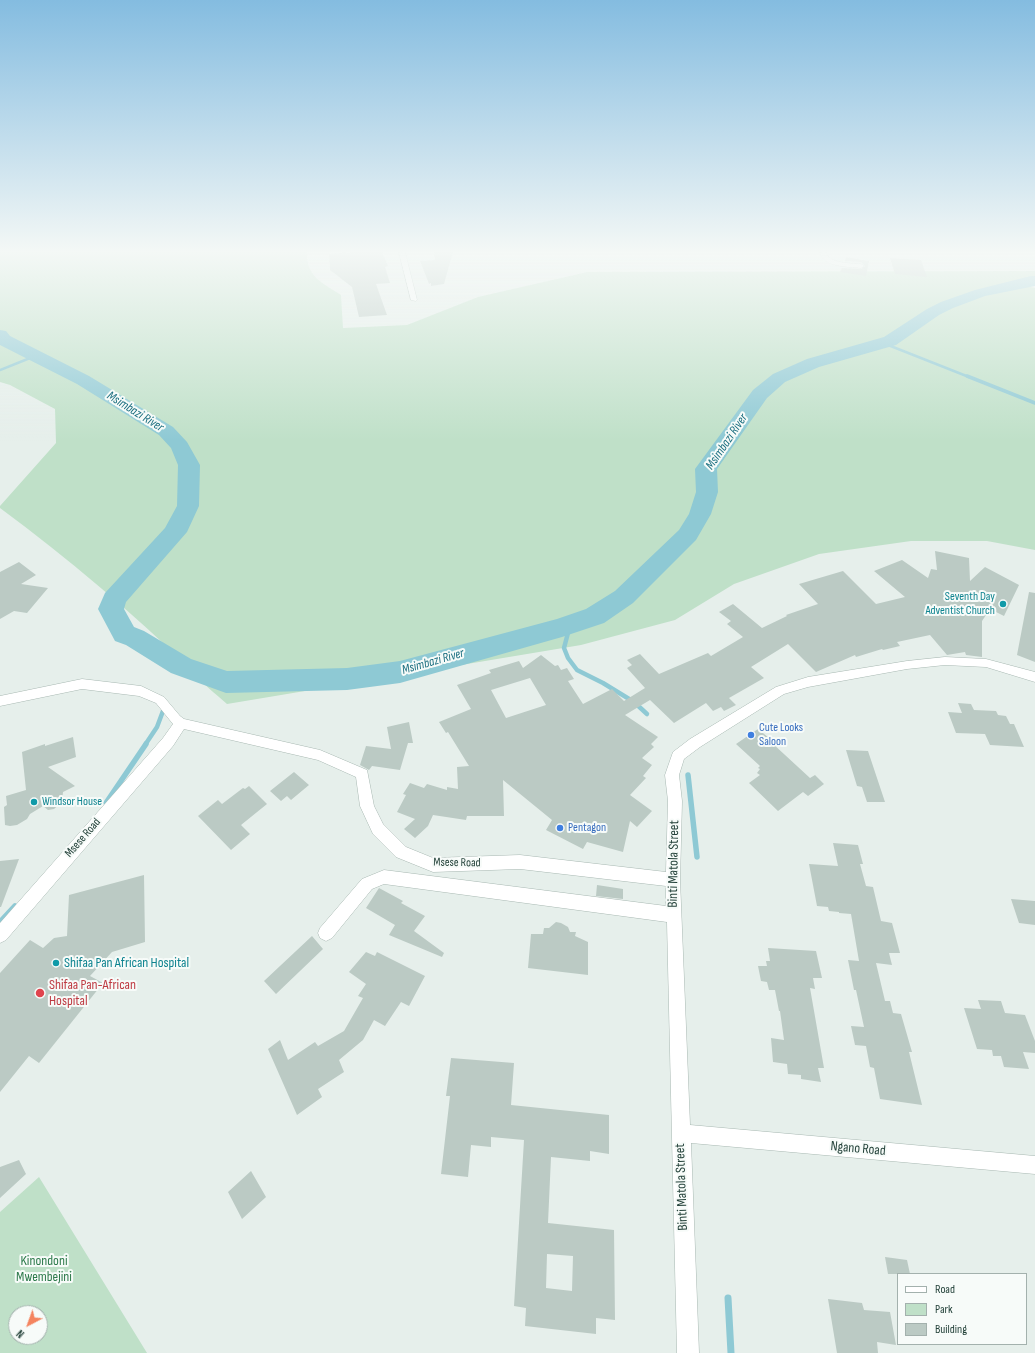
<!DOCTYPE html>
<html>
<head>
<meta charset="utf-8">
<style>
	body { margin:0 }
	#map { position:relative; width:1035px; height:1353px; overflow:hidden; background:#e6efeb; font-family:"Sofia Sans Condensed",sans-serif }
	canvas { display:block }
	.legend { position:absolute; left:897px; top:1273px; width:130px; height:72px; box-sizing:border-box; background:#f7fbf9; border:1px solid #a3b1ad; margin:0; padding:5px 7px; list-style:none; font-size:12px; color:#24423a }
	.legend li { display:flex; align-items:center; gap:8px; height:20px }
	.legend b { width:20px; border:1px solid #a3b1ad }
	.north { position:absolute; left:8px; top:1305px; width:40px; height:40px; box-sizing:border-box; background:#f7fbf9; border:1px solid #a3b1ad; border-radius:50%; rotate:221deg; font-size:11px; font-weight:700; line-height:16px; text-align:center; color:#24423a }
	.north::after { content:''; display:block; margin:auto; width:14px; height:18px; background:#f4845f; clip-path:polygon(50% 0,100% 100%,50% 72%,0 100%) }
</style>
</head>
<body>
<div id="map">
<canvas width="1035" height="1353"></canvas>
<ul class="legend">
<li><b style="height:5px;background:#fff"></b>Road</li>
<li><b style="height:11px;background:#bfe0c8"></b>Park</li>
<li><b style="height:11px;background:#bbcac4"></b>Building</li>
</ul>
<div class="north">N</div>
</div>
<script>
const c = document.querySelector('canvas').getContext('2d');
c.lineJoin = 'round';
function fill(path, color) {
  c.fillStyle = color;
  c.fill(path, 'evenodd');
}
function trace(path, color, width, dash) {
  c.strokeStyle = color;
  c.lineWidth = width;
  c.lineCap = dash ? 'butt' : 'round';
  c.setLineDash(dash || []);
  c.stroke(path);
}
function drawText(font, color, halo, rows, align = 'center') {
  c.font = font + ' "Sofia Sans Condensed",sans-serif';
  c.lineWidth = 4;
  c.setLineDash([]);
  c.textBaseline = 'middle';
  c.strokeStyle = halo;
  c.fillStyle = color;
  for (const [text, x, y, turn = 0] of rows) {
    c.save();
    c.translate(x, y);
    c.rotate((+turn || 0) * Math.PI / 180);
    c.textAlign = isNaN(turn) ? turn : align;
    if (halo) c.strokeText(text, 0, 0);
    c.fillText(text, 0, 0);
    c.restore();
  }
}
const green = new Path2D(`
	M 0,252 L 307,252 C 306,277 323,283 341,295 L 343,328 L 407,325 L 478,297 L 587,272 L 1035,271 L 1035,277 L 1027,286 L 1035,288 L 1035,550 L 987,541 L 911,541 L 819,554 L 734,584 L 675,620 L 581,645 L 227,704 C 215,693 202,684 193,671 C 132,613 68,558 0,508 L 0,506 L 56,443 L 55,409 L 10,385 L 0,382 Z
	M 39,1177 L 147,1353 L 0,1353 L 0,1212 ZM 16,1313 L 40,1313 L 40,1337 L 16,1337 Z`);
const streamFar4 = new Path2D(`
	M 883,343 L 969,377
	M 0,370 L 35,356`);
const streamFar3 = new Path2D(`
	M 967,376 L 1035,403`);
const streamFar2 = new Path2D(`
	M 562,627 L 569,629 L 564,648 L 568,658 L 577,670 L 603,683 L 634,702 L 647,714
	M 145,745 L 157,727 L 163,711`);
const streamFar1 = new Path2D(`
	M 688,775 L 697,857
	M 106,803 L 146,744
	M 0,922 L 15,906`);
const stream = new Path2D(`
	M 728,1298 L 731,1353`);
const river = new Path2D(`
	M 1031,276 L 1035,276 L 1035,286 L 985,296 L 953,308 L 939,315 L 896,345 L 819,367 L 785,382 L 767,398 L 717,469 L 718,492 L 711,514 L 696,540 L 633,603 L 604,623 L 562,637 L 400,683 L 347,690 L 226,693 L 171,673 L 126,645 L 115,641 L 98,609 L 105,593 L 165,528 L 177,506 L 178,465 L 171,448 L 159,435 L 77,384 L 0,345 L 0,330 L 6,331 L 10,336 L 89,376 L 173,427 L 187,442 L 200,465 L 199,506 L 187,532 L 126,602 L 124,609 L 134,627 L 144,631 L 191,659 L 227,671 L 347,668 L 400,661 L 557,619 L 586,609 L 615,591 L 679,530 L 689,514 L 696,492 L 695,469 L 753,390 L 773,374 L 807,359 L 884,337 L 927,309 L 941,302 L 975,290 Z`);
const building = new Path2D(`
	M 354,252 L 382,252 L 388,266 L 385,267 L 390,283 L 376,284 L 387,315 L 359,317 L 352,287 L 330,270 L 329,254 Z
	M 434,252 L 453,252 L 444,284 L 431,286 L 431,283 L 429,284 L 420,261 L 435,260 Z
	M 846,257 L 869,261 L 866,276 L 840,272 L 842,268 L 861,269 L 865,266 L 861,262 L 845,261 Z
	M 890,258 L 921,260 L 927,277 L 895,274 Z
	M 935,551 L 969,558 L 970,581 L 985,567 L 1019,585 L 1004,616 L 990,609 L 982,621 L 982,657 L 966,655 L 965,652 L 947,655 L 930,635 L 897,642 L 900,646 L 883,650 L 882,649 L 856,657 L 855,655 L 816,672 L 788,644 L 751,667 L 764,678 L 729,698 L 736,705 L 724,711 L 721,707 L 713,711 L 706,703 L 674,723 L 650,700 L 625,715 L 658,737 L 651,744 L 654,747 L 642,758 L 652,765 L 643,776 L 646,778 L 630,795 L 652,811 L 637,827 L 630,821 L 623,852 L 587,842 L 583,849 L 546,830 L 552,820 L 503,780 L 504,816 L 467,816 L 466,820 L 433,815 L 428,826 L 415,838 L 404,829 L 415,819 L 397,812 L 406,795 L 403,794 L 410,783 L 424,788 L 427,784 L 447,790 L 447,787 L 458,789 L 457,767 L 469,766 L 448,732 L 446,733 L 439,722 L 471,709 L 457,685 L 491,673 L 489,670 L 519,661 L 523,668 L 541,655 L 555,666 L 558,665 L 561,670 L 567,668 L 574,679 L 568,681 L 583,704 L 612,689 L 624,701 L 645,688 L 627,668 L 632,665 L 627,660 L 640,654 L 659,674 L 708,653 L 711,656 L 743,637 L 727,624 L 731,621 L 719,612 L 733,604 L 762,628 L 787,616 L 786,615 L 818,604 L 799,584 L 843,571 L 876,604 L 905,597 L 874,571 L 902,560 L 928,578 L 931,569 L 937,570 ZM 530,678 L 546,705 L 506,718 L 491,690 Z
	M 19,562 L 36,575 L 21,584 L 48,588 L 27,613 L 14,611 L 0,619 L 0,572 Z
	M 1029,592 L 1035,593 L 1035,662 L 1017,655 Z
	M 958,703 L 971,704 L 974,710 L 996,711 L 998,715 L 1006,716 L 1010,724 L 1014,724 L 1024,747 L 990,745 L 985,734 L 956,733 L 948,712 L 962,713 Z
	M 409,722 L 413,743 L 408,743 L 400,770 L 372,766 L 369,770 L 360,765 L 366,746 L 391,749 L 387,727 Z
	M 758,729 L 774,742 L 772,743 L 810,778 L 815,775 L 824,784 L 808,796 L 803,792 L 778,811 L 749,783 L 760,775 L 757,773 L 760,769 L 758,768 L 760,766 L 736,744 Z
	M 73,737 L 76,757 L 48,767 L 75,786 L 63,792 L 62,802 L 54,809 L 48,810 L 43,806 L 30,814 L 27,819 L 17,825 L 10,826 L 5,825 L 4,807 L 7,805 L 6,796 L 26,790 L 22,752 L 45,744 L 45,746 Z
	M 846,750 L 868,751 L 885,802 L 867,802 L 862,787 L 857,786 Z
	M 294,772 L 309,785 L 291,800 L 287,796 L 281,801 L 270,791 Z
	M 249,786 L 267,804 L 241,825 L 250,834 L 231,850 L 198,816 L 218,800 L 222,804 L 243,788 L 245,789 Z
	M 833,843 L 858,845 L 863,864 L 860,864 L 866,886 L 873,887 L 881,921 L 892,923 L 900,953 L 889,953 L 892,965 L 876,963 L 885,1001 L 890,1001 L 893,1013 L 901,1014 L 912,1052 L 909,1052 L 922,1105 L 880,1099 L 874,1068 L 870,1067 L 866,1046 L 855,1045 L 851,1026 L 864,1027 L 856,990 L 854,990 L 848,960 L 859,961 L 851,914 L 839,913 L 839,912 L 829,911 L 828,907 L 817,906 L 809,864 L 838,866 Z
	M 19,859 L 1,907 L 0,907 L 0,861 Z
	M 144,875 L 145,942 L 112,952 L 90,976 L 103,983 L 39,1063 L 29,1056 L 0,1092 L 0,973 L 30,940 L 43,948 L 54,938 L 67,936 L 69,895 Z
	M 597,885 L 623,889 L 623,899 L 596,896 Z
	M 379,888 L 403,901 L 401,903 L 425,916 L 414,931 L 444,953 L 442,957 L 389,935 L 395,925 L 366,908 Z
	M 1011,899 L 1035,901 L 1035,925 L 1019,923 Z
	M 556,922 L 561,923 L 568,927 L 570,932 L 576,932 L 575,936 L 588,942 L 588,975 L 528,968 L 531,934 L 543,934 L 544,928 L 549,928 Z
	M 312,936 L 323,949 L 276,994 L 264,981 Z
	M 768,948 L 816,951 L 822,978 L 813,978 L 815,989 L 810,988 L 824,1068 L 818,1068 L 821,1082 L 801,1079 L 801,1075 L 788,1074 L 787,1064 L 773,1062 L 771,1038 L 784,1040 L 780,1011 L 779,1011 L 775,990 L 769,990 L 767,982 L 761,981 L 758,966 L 767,966 L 766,961 L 770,961 Z
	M 366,952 L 375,956 L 377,952 L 425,976 L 409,1006 L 401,1002 L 385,1026 L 374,1020 L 363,1040 L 339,1060 L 344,1072 L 318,1089 L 322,1097 L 297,1115 L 268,1049 L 280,1040 L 288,1060 L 315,1042 L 318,1046 L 344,1031 L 363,998 L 358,996 L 366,984 L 349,972 Z
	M 978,1000 L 1001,1001 L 1005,1013 L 1025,1015 L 1035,1041 L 1035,1053 L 1023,1052 L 1029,1069 L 1004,1067 L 1001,1056 L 993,1056 L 992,1050 L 977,1049 L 964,1008 L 981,1009 Z
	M 451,1058 L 514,1063 L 511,1105 L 609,1115 L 609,1154 L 590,1151 L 590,1161 L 551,1157 L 548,1223 L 614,1230 L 615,1320 L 596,1318 L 596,1334 L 525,1326 L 526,1308 L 514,1306 L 524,1140 L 491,1137 L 491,1147 L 471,1145 L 468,1177 L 441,1174 L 450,1096 L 446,1096 ZM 547,1254 L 573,1256 L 572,1291 L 546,1288 Z
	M 19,1160 L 26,1174 L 0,1198 L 0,1167 Z
	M 251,1171 L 266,1197 L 242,1219 L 228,1192 Z
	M 885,1257 L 907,1260 L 910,1274 L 888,1274 Z
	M 828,1299 L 862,1303 L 864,1310 L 890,1312 L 896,1345 L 877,1342 L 878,1353 L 837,1353 Z`);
const minor = new Path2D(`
	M 399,252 L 405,252 L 417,300 L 416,301 L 411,300 Z
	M 820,252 L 826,252 C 829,264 850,263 861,264 L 864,266 L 861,268 C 848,266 823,268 820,252 Z
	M 945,657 L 986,659 L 1035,672 L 1035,682 L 986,667 L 945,665 L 907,669 L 808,687 L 784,694 L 700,747 L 684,759 L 679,775 L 682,801 L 680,880 L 690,1125 L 1035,1156 L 1035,1174 L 691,1143 L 699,1353 L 677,1353 L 667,922 L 384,884 L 372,889 L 332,938 L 326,941 L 320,938 L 318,933 L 320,928 L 362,879 L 384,870 L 666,906 L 666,886 L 520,869 L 433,872 L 396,857 L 373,834 L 360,806 L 356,777 L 318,760 L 184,729 L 173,746 L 6,940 L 0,943 L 0,923 L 163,738 L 173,724 L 156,703 L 139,696 L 82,689 L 0,706 L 0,696 L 82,679 L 141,686 L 164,697 L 180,716 L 184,719 L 320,750 L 367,770 L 374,806 L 383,824 L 406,847 L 433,858 L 520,855 L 666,872 L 668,801 L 665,775 L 673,752 L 690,739 L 776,687 L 808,677 L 907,661 Z`);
const markers = [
	[1003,604,4,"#0f9aa8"],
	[751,735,4,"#3f7fe0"],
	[34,802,4,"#0f9aa8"],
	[560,828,4,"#3f7fe0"],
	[56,963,4,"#0f9aa8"],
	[40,993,5,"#e0444e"]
];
const cultureNames = [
	["Seventh Day",995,597],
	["Adventist Church",995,611],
	["Windsor House",42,802,"left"]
];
const shopNames = [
	["Cute Looks",759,728],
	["Saloon",759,742],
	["Pentagon",568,828]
];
const streetNames = [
	["Msese Road",83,838,-49],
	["Msese Road",457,863,1]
];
const waterNames = [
	["Msimbazi River",135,412,32],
	["Msimbazi River",727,442,-56],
	["Msimbazi River",433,662,-16]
];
const nearStreetnames = [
	["Binti Matola Street",674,864,-89],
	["Ngano Road",858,1149,5],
	["Binti Matola Street",682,1187,-92]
];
const nearCulturenames = [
	["Shifaa Pan African Hospital",64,963]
];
const nearHealthnames = [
	["Shifaa Pan-African",49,985],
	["Hospital",49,1001]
];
const nearParknames = [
	["Kinondoni",44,1261],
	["Mwembejini",44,1277]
];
fill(green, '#bfe0c8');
trace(streamFar4, '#8ec9d4', 2.5);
trace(streamFar3, '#8ec9d4', 3.5);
trace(streamFar2, '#8ec9d4', 4.5);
trace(streamFar1, '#8ec9d4', 5.5);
trace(stream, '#8ec9d4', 7);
fill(river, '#8ec9d4');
fill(building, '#bbcac4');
trace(minor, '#a8b8b2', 1);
fill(minor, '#fff');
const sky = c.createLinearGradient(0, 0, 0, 441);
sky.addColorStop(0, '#84bce0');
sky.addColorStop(0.57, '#f4f8f6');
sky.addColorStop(1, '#f4f8f600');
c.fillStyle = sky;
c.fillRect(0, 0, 1035, 441);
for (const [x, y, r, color] of markers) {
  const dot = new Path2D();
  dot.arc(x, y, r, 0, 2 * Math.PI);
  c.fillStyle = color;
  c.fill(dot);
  trace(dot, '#f7fbf9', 1.5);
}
drawText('12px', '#0d838f', '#f7fbf9', cultureNames, 'right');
drawText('12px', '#366cbe', '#f7fbf9', shopNames, 'left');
drawText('12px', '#24423a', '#f7fbf9', streetNames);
drawText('italic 13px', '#1c6f80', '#f7fbf9', waterNames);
drawText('14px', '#24423a', '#f7fbf9', nearStreetnames);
drawText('14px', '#0d838f', '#f7fbf9', nearCulturenames, 'left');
drawText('14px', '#be3a42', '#f7fbf9', nearHealthnames, 'left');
drawText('14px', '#2d7a4b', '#f7fbf9', nearParknames);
</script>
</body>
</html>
